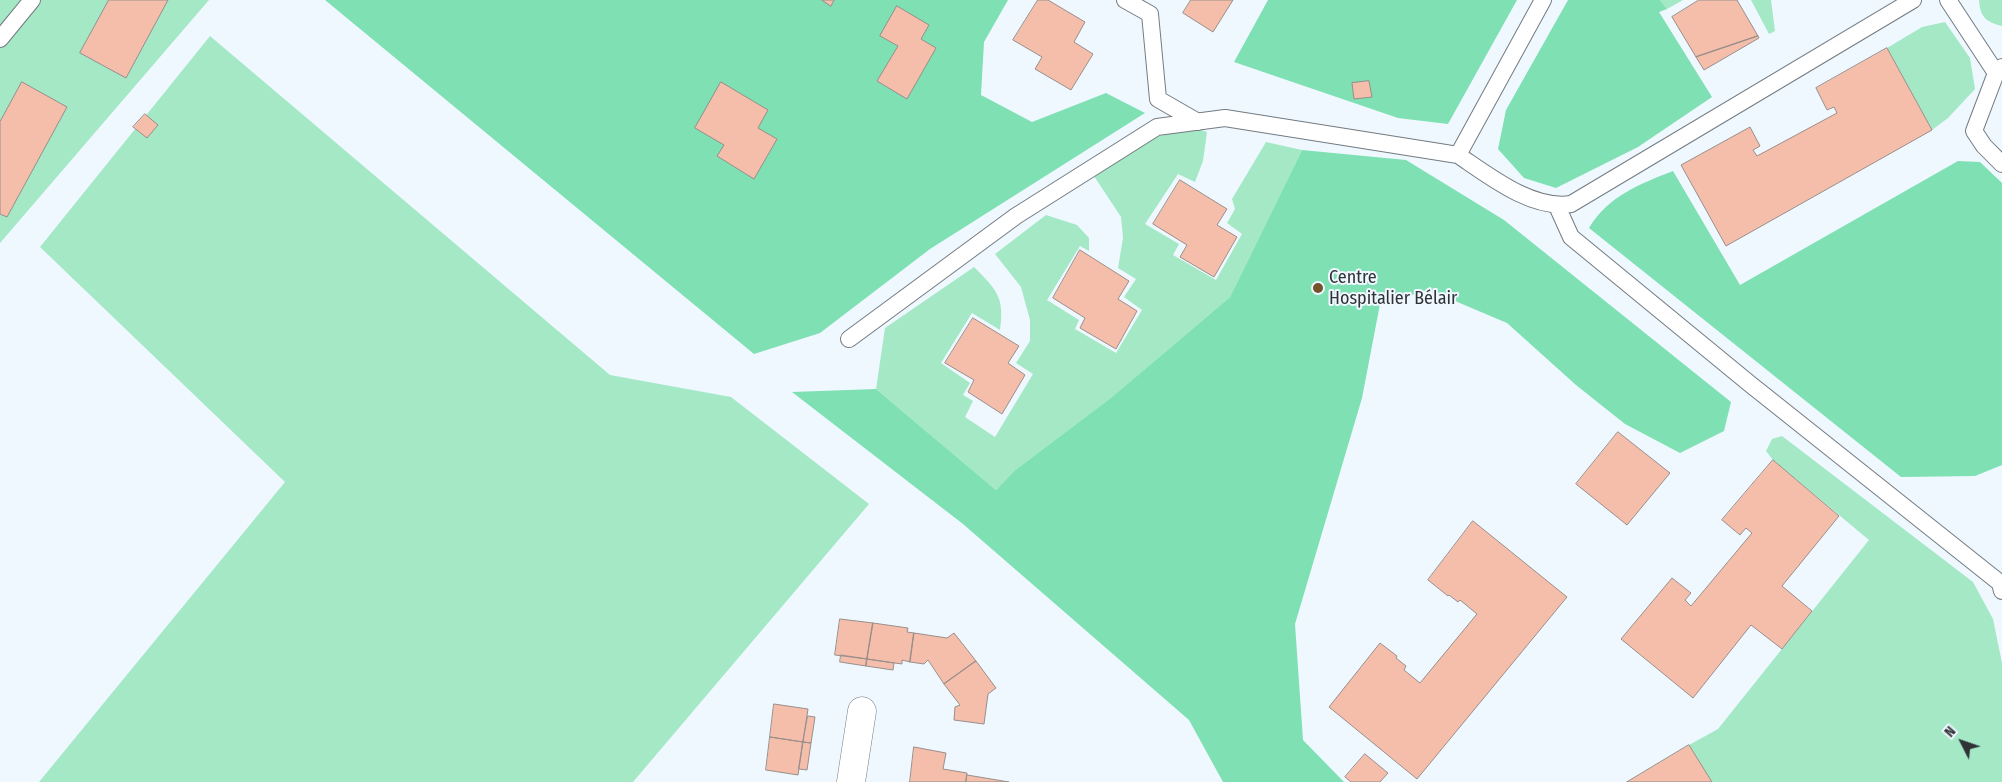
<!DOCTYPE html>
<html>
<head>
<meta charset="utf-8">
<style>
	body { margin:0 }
	#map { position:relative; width:2002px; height:782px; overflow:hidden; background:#eff8ff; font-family:"Fira Sans Condensed",sans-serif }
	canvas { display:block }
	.north { position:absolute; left:1937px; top:717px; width:50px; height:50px; -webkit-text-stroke:4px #eff8ff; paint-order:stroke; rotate:311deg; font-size:14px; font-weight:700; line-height:20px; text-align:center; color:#303336 }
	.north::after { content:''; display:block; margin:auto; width:18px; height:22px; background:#303336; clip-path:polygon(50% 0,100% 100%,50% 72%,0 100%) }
</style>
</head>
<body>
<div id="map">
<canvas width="2002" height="782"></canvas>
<div class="north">N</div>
</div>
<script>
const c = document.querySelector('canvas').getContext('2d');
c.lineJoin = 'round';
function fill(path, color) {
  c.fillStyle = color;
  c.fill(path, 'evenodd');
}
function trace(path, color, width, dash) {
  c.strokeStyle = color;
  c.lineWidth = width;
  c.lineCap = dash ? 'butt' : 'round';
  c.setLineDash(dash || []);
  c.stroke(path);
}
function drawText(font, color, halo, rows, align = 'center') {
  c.font = font + ' "Fira Sans Condensed",sans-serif';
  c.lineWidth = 4;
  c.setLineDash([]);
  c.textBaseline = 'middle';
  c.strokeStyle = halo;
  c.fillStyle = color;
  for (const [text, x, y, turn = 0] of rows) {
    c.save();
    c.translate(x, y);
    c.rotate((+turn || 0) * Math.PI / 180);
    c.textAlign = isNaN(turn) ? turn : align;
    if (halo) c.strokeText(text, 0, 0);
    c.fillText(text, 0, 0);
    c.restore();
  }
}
const green = new Path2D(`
	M 0,0 L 209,0 L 0,243 Z
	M 1660,0 L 1683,0 L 1667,9 Z
	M 1751,0 L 1771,0 L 1775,31 L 1769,34 Z
	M 1979,0 L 2002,0 L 2002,26 C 1986,22 1980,17 1979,0 Z
	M 1945,22 L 1970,58 L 1975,89 L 1948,118 L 1932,130 L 1887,48 L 1922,27 Z
	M 210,36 L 610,375 L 731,397 L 869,504 L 633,782 L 39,782 L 285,482 L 40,247 Z
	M 1197,128 L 1207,132 L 1203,161 L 1195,182 L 1178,174 L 1145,224 L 1179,244 L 1173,255 L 1216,280 L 1242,234 L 1227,223 L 1235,209 L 1232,199 L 1266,142 L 1302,150 L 1230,297 L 1112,397 L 1014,471 L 996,490 L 876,389 L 885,328 L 974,267 C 996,289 1005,297 1000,330 L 972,313 L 941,363 L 970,383 L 963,395 L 973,401 L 965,417 L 995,437 L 1033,374 L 1016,363 L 1030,341 L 1030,320 L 1021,287 L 995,254 L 1046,215 L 1077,225 L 1089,238 L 1089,251 L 1080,246 L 1047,300 L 1079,320 L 1075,329 L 1116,353 L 1142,310 L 1124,297 L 1136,279 L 1118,268 L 1123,238 L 1121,217 L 1094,176 L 1155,137 Z
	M 1782,436 L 1973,582 L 1993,619 L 2002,663 L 2002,782 L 1712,782 L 1689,745 L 1718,729 L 1869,540 L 1773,460 L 1766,451 L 1772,439 Z`);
const forest = new Path2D(`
	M 325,0 L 1008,0 L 984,42 L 981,95 L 1032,122 L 1106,93 L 1145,113 L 930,249 L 820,333 L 754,354 Z
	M 1268,0 L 1517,0 L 1448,124 L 1398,118 L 1234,62 Z
	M 1568,0 L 1660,0 L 1667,9 L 1659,12 L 1712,97 L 1638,147 L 1556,188 L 1524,178 L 1498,149 L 1506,110 Z
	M 1302,150 L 1406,160 L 1504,220 L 1731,402 L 1724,431 L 1680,453 L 1625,424 L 1576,385 L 1507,323 L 1429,290 L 1380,304 L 1362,398 L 1295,624 L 1303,740 L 1344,782 L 1223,782 L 1189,720 L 963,524 L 792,392 L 876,389 L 996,490 L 1014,471 L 1112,397 L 1230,297 Z
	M 1958,161 L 1980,162 L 2002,183 L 2002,465 L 1975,476 L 1901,477 L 1589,228 C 1608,196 1640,184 1673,171 L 1740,285 Z`);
const building = new Path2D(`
	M 109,0 L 168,0 L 126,78 L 80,53 Z
	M 822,0 L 834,0 L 831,6 Z
	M 1038,0 L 1048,0 L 1085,22 L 1074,42 L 1093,54 L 1071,90 L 1035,69 L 1042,57 L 1013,40 Z
	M 1191,0 L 1233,0 L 1213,32 L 1183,13 Z
	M 1699,0 L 1737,0 L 1758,36 L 1696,57 L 1672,17 Z
	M 897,6 L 929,25 L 921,39 L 936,48 L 907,99 L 877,81 L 898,46 L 880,36 Z
	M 1758,36 L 1759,38 L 1704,70 L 1696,57 Z
	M 1887,48 L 1932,130 L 1726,246 L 1681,165 L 1750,127 L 1760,146 L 1753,150 L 1757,156 L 1837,113 L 1834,107 L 1827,110 L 1816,88 Z
	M 1369,81 L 1372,97 L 1354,99 L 1352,83 Z
	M 22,82 L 67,107 L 7,217 L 0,214 L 0,122 Z
	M 721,82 L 768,110 L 758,128 L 777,139 L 754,179 L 717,156 L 724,145 L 695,128 Z
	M 145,114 L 158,125 L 147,138 L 133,127 Z
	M 1180,180 L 1227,209 L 1217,225 L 1237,237 L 1214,277 L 1180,257 L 1187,245 L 1153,224 Z
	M 1080,250 L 1129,281 L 1118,299 L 1137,311 L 1116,349 L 1080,328 L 1085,318 L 1053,298 Z
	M 973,318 L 1019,346 L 1008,363 L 1025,375 L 1002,414 L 968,392 L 974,380 L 945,363 Z
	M 1618,432 L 1670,473 L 1627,525 L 1576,484 Z
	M 1773,460 L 1839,516 L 1782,586 L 1812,611 L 1782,649 L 1751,625 L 1693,698 L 1621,639 L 1672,578 L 1691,593 L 1685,600 L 1691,606 L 1752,533 L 1746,528 L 1740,535 L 1722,520 Z
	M 1473,521 L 1567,597 L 1417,779 L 1329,707 L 1380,643 L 1397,656 L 1396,658 L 1406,666 L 1404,670 L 1420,683 L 1477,614 L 1460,600 L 1458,602 L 1449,595 L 1448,596 L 1428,580 Z
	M 840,619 L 873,623 L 867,659 L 835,655 Z
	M 873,623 L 908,628 L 907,632 L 914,633 L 910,662 L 902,660 L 902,664 L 867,659 Z
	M 914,633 L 947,638 L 954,633 L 976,661 L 944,684 L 928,660 L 924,664 L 910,662 Z
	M 841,655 L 867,659 L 866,666 L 840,662 Z
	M 867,659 L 894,663 L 893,670 L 866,666 Z
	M 976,661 L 996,688 L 988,694 L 984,724 L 954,720 L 955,707 L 960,705 L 944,684 Z
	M 774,704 L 808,709 L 803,742 L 770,737 Z
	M 808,716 L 815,717 L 811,743 L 803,742 Z
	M 770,737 L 803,742 L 798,775 L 766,770 Z
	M 803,742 L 811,743 L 807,770 L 799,769 Z
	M 1689,745 L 1712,782 L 1627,782 Z
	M 914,747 L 946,753 L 943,769 L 967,773 L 966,782 L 910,782 Z
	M 1365,754 L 1388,773 L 1380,782 L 1351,782 L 1345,777 Z
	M 967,775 L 1009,782 L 966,782 Z`);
const service = new Path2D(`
	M 1125,0 L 1150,14 L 1158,99 L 1198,122
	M 1948,0 L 1996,73 L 2002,67
	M 0,39 L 32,0
	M 1996,73 L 1974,131 L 1984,146 L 2002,164
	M 1458,155 C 1489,176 1532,210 1571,204 L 1913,0
	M 1557,206 L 1571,237 L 1750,384 L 2000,583 L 2002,591
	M 849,339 L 1016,216 L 1157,127 L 1225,118 L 1458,155 L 1543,0`);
const minor = new Path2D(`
	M 851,782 L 862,711`);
const markers = [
	[1318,288,6,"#74522a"]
];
const poiNames = [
	["Centre",1329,278],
	["Hospitalier Bélair",1329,299]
];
fill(green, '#a4e8c6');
fill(forest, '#7ee0b3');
fill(building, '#f4beaa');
trace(building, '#998e8b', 1);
trace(service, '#737b81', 18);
trace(minor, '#737b81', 29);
trace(service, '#fff', 16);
trace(minor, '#fff', 28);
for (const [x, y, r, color] of markers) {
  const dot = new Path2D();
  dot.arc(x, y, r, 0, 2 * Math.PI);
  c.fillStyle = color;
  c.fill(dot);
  trace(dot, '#eff8ff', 2);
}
drawText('18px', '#303336', '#eff8ff', poiNames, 'left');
</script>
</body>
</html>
